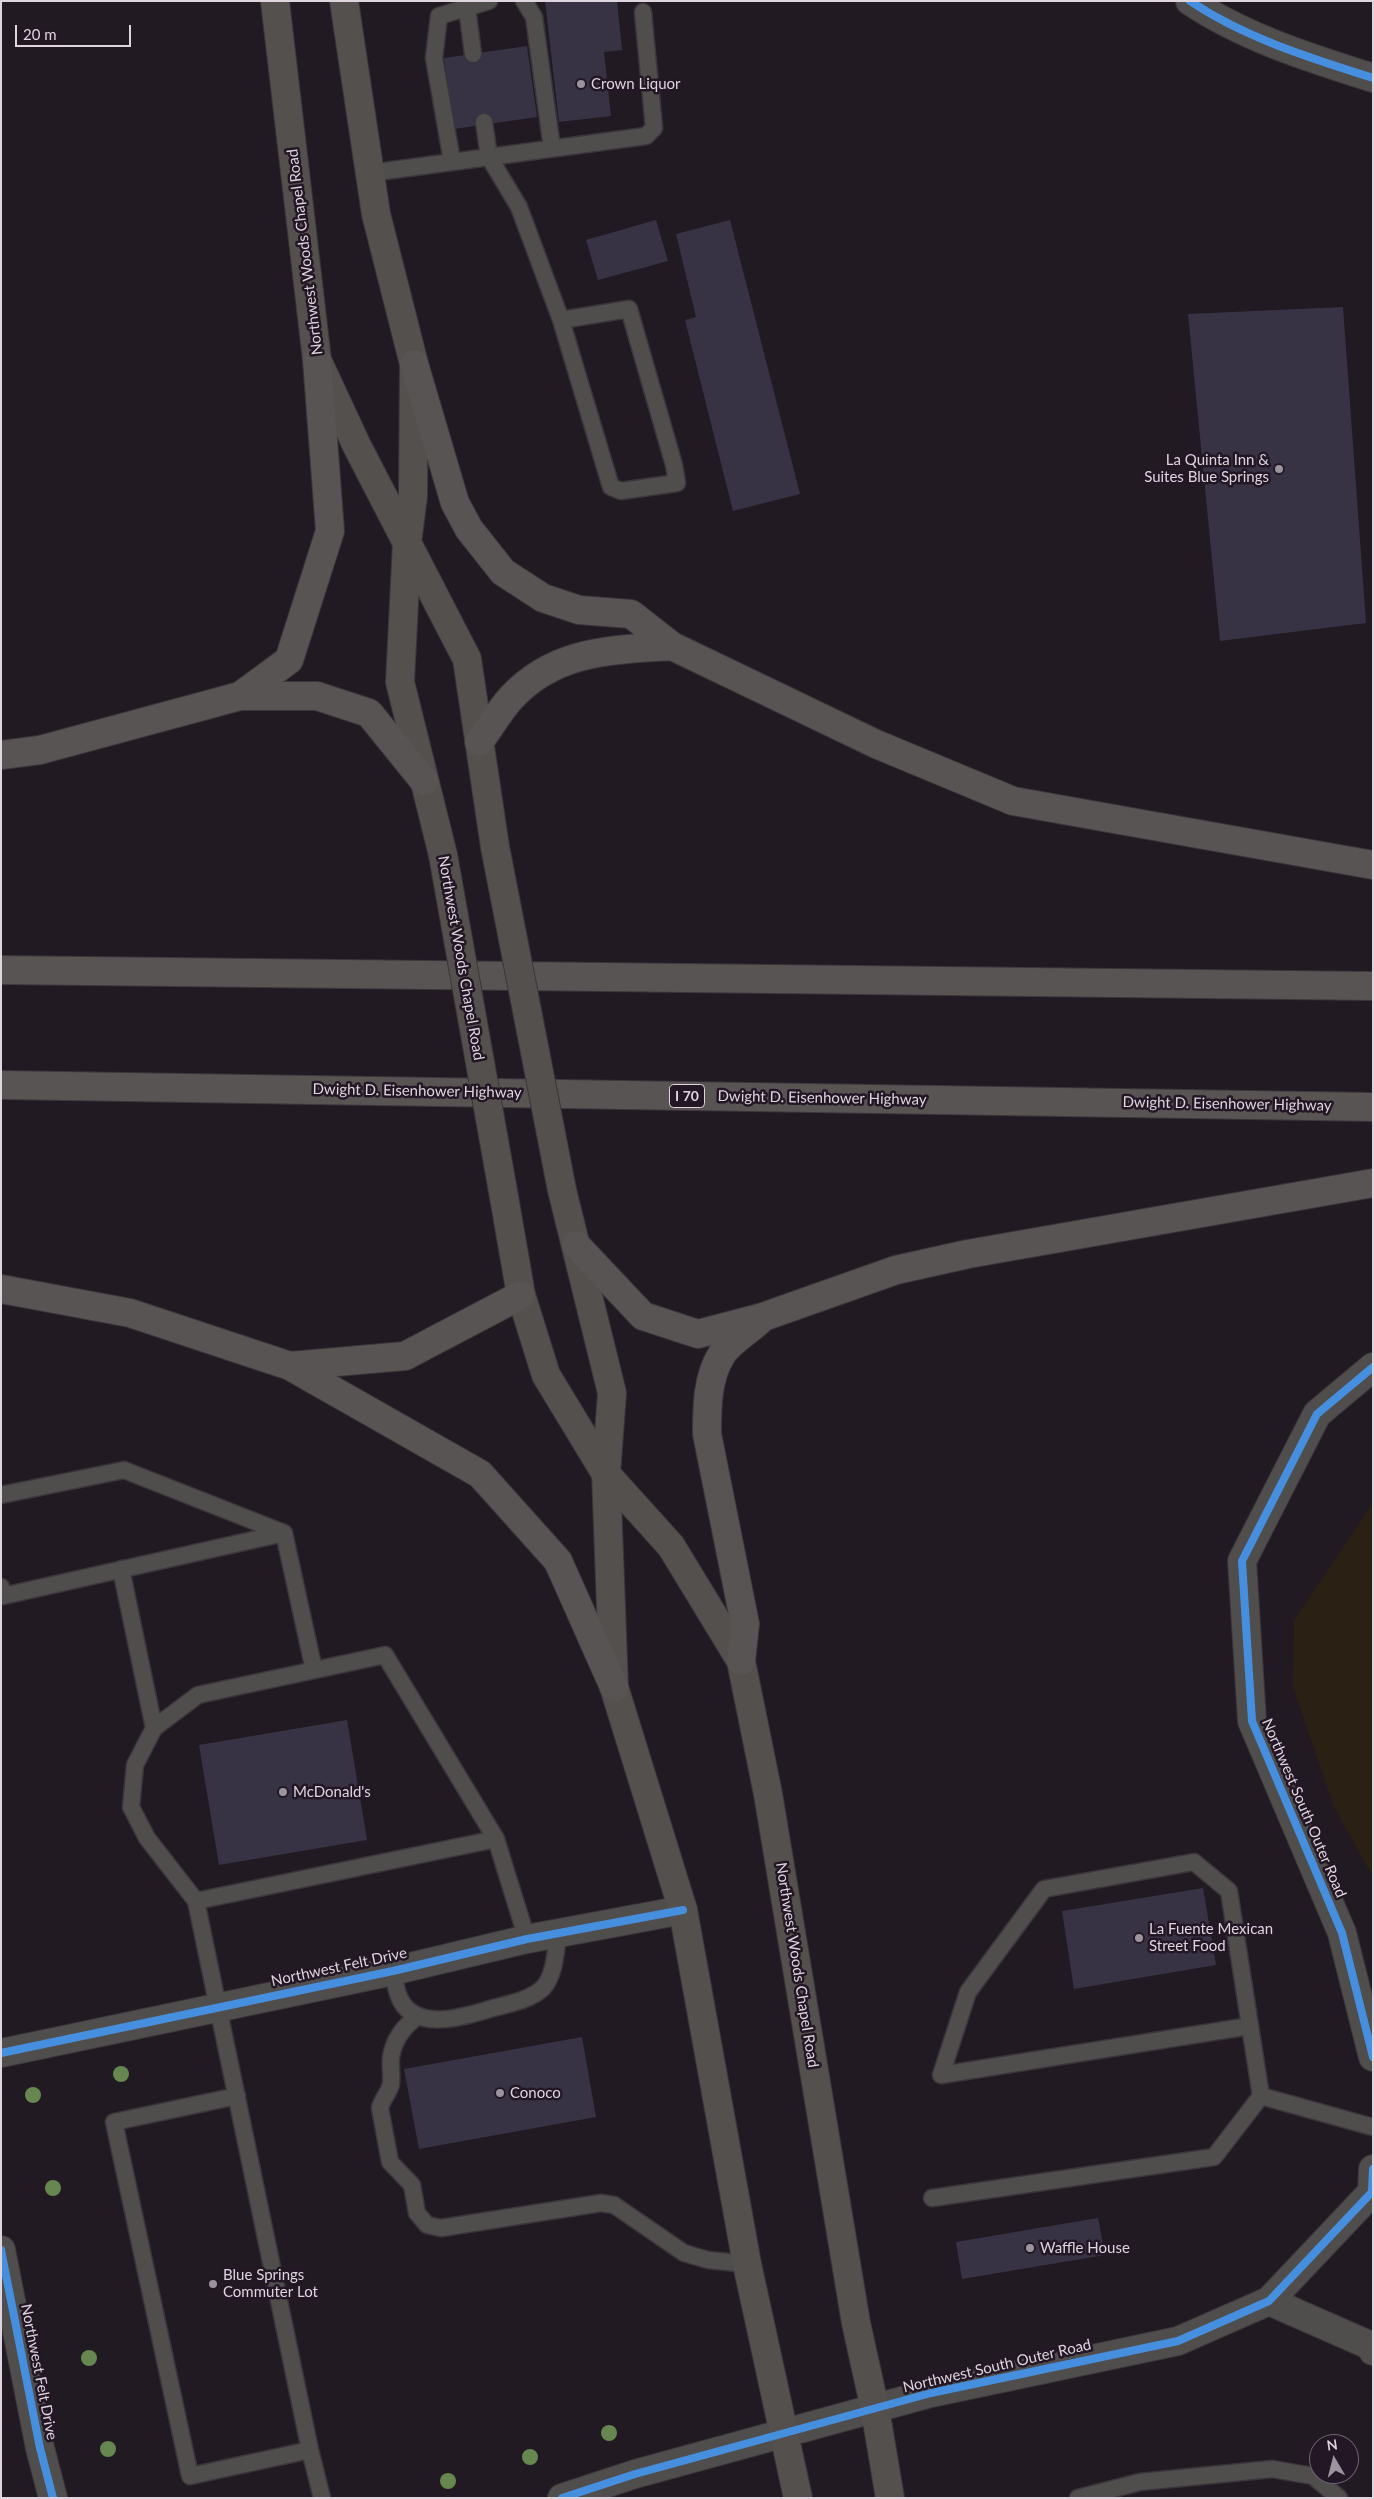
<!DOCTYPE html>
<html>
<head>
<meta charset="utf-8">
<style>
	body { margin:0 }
	#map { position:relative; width:1374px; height:2499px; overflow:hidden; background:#211a22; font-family:Lato,sans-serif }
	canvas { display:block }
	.frame { position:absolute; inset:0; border:2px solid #ded5df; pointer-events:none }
	.north { position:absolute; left:1309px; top:2434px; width:50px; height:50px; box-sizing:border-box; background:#231725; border:1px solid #6e636f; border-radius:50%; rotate:352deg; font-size:14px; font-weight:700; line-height:20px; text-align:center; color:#ded5df }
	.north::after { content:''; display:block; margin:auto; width:18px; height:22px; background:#9c949d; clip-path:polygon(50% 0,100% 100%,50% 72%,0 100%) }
	.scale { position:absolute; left:15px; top:25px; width:116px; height:22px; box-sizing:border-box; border:2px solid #ded5df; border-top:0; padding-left:6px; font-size:15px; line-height:18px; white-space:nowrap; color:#ded5df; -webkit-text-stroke:4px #231725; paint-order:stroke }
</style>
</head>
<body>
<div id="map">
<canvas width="1374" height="2499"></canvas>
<div class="frame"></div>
<div class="north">N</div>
<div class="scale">20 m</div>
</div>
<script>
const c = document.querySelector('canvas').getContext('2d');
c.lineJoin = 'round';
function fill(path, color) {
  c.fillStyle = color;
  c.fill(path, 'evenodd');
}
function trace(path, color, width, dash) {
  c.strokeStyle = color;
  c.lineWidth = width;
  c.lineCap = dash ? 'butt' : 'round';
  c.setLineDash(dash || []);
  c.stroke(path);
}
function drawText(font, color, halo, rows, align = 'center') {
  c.font = font + ' Lato,sans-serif';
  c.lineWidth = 5;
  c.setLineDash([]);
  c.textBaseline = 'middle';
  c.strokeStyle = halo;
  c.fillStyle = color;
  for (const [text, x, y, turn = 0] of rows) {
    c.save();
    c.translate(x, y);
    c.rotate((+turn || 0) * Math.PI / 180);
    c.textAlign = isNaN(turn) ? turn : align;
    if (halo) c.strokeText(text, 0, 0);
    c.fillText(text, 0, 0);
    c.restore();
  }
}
const commercial = new Path2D(`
	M 1373,1503 L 1373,1877 L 1334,1807 L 1293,1687 L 1294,1620 Z`);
const building = new Path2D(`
	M 545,1 L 617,1 L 622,50 L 604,52 L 611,116 L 559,122 Z
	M 527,46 L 537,117 L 454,129 L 444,58 Z
	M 656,220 L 668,261 L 598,280 L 586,240 Z
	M 730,220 L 800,494 L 733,511 L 685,320 L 696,317 L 676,234 Z
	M 1343,307 L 1366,623 L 1220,641 L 1188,314 Z
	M 347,1720 L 367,1840 L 219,1865 L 199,1745 Z
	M 1203,1888 L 1216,1965 L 1074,1989 L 1062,1911 Z
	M 582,2037 L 596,2117 L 419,2149 L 404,2069 Z
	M 1098,2218 L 1105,2255 L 962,2279 L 956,2242 Z`);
const lane = new Path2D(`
	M 524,1 L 534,17 L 552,148
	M 467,8 L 473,54
	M 484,122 L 489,157 L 519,207 L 561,320 L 611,487 L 621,491 L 677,483 L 674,465 L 629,309 L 561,320
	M 452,161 L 434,58 L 439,16 L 489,1
	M 370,173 L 646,136 L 654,128 L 643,12
	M 1,1495 L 124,1470 L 284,1533
	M 284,1533 L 314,1670
	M 121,1569 L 154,1728
	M 1,1587 L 3,1596 L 284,1533
	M 196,1901 L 496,1839
	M 393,1971 C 395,1978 395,1986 398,1994 C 411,2034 465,2017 493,2008 C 509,2004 530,2000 543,1988 C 555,1975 556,1950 558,1933
	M 418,2016 C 404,2026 394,2038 391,2057 C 390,2065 392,2075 391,2084 C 389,2093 382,2099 380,2108 L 390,2162 L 412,2185 L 417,2213 L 427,2225 L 441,2228 L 601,2203 L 614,2205 L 684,2253 L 708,2260 L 747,2264
	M 1250,2026 L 1229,1891 L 1194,1862 L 1044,1889 L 968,1992 L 941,2075 L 1250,2026 L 1261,2096
	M 237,2096 L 114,2122 L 190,2476 L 310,2450
	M 932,2198 L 1214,2157 L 1261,2096 L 1373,2127
	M 322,2498 L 310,2450 L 196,1901 L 147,1838 L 131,1807 L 135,1765 L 154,1728 L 198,1695 L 385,1655 L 496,1839 L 527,1939
	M 1078,2498 L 1140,2482 L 1272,2469 L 1313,2476 L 1339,2498`);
const street = new Path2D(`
	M 1190,1 C 1245,38 1310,58 1373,78
	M 1373,1367 L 1317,1414 L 1242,1561 L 1252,1721 L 1342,1933 L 1373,2057
	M 1,2053 L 393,1971 L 527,1939 L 683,1910
	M 1,2250 L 40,2448 L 53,2498
	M 1269,2301 L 1369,2345 L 1373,2351
	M 562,2498 L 635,2474 L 931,2393 L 1178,2341 L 1269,2301 L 1372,2192 L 1373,2169`);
const secondary = new Path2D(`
	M 275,1 L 317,360 L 357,446 L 467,659 L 495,847
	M 344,1 L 376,214 L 414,364 L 413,496 L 407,543 L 400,682 L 443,855
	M 562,1190 L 612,1393 L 606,1474 L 614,1687 L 683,1910 L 747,2264 L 798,2498
	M 504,1197 L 521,1295 L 546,1375 L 606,1474 L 671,1546 L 741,1661 L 768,1794 L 856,2323 L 875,2409 L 890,2498`);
const highway = new Path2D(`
	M 414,364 L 455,503 L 469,529 L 503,572 L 543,598 L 579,610 L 631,614 L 672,646 L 876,744 L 1013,801 L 1373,865
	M 240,696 L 289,660 L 330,531 L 317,360
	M 479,742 C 490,728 499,711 511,698 C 555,650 611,650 672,646
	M 1,755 L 40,750 L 240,696 L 317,696 L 369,713 L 424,781
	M 1,970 L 1373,986
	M 1,1085 L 1373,1107
	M 576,1245 L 643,1316 L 698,1334 L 763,1317 L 896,1270 L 968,1254 L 1373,1183
	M 1,1289 L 130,1313 L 290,1366 L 480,1474 L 558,1561 L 614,1687
	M 290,1366 L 405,1356 L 521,1295
	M 741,1661 L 745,1624 L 707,1434 C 707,1408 707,1377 722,1354 C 730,1342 748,1331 759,1321`);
const secondaryBridge = new Path2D(`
	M 495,847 L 562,1190
	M 443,855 L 504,1197`);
const cycleway = new Path2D(`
	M 1190,1 C 1245,38 1310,58 1373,78
	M 1373,1367 L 1317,1414 L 1242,1561 L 1252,1721 L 1342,1933 L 1373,2057
	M 1,2053 L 393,1971 L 527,1939 L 683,1910
	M 1,2250 L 40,2448 L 53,2498
	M 562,2498 L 635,2474 L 931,2393 L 1178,2341 L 1269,2301 L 1372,2192 L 1373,2169`);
const trees = [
	[121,2074],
	[33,2095],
	[53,2188],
	[89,2358],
	[609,2433],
	[108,2449],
	[530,2457],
	[448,2481]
];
const markers = [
	[581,84,5,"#9c949d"],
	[1279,469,5,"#9c949d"],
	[283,1792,5,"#9c949d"],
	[1139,1938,5,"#9c949d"],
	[500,2093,5,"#9c949d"],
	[1030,2248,5,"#9c949d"],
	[213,2284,5,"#9c949d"]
];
const shields = [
	[687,1096,35]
];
const shieldNames = [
	["I 70",687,1096]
];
const poiNames = [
	["Crown Liquor",591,84],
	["La Quinta Inn &",1269,460,"right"],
	["Suites Blue Springs",1269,477,"right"],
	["McDonald's",293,1792],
	["La Fuente Mexican",1149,1929],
	["Street Food",1149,1946],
	["Conoco",510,2093],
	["Waffle House",1040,2248],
	["Blue Springs",223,2275],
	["Commuter Lot",223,2292]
];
const streetNames = [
	["Northwest Woods Chapel Road",305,252,-97],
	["Northwest Woods Chapel Road",461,958,80],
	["Dwight D. Eisenhower Highway",417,1091,1],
	["Dwight D. Eisenhower Highway",822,1098,1],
	["Dwight D. Eisenhower Highway",1227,1104,1],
	["Northwest South Outer Road",1304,1808,67],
	["Northwest Woods Chapel Road",797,1965,81],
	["Northwest Felt Drive",339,1967,-12],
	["Northwest South Outer Road",997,2366,-13],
	["Northwest Felt Drive",39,2372,79]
];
fill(commercial, '#2a2014');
fill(building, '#383245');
trace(lane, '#3b353c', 19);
trace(street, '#3b353c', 30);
trace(secondary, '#3b353c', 30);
trace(highway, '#3b353c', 30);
trace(lane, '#504d4d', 16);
trace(street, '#504d4d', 28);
trace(secondary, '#53504e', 28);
trace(highway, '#585453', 28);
trace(secondaryBridge, '#3b353c', 30, []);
trace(secondaryBridge, '#53504e', 28);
trace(cycleway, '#468fdf', 8);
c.fillStyle = '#66874f';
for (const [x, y] of trees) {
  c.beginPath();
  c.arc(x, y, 8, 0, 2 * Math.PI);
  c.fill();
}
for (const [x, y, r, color] of markers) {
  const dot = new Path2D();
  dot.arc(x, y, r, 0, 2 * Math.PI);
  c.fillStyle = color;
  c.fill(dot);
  trace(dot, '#231725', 2);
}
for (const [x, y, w] of shields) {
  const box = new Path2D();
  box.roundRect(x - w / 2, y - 11.5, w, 23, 4);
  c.fillStyle = '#231725';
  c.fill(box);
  trace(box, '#ded5df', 1);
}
drawText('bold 14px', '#ded5df', null, shieldNames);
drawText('15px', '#ded5df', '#231725', poiNames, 'left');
drawText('15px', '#ded5df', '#231725', streetNames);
</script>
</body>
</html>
